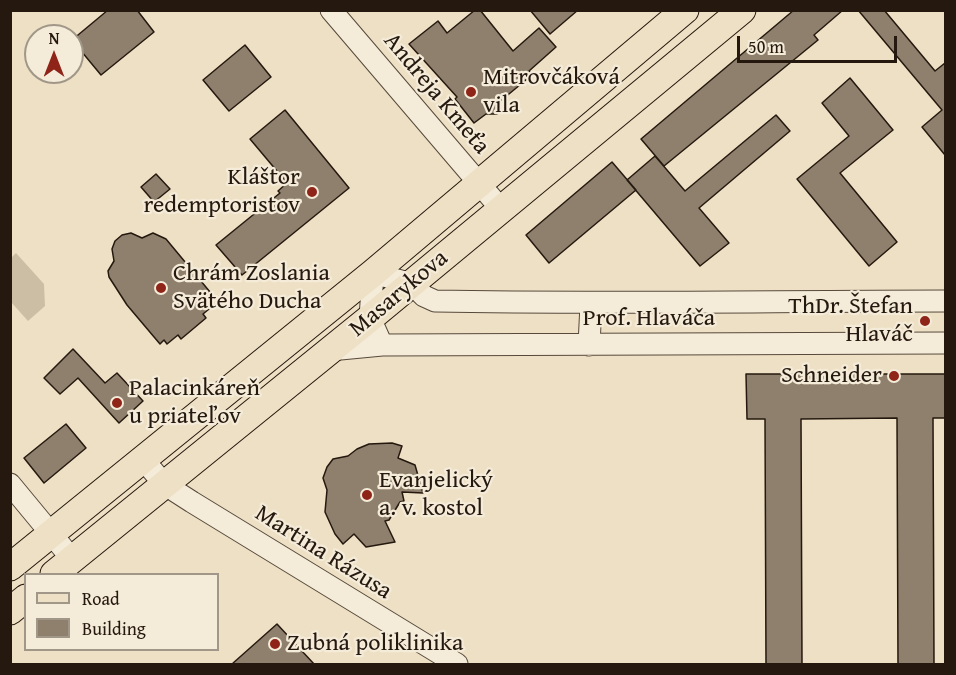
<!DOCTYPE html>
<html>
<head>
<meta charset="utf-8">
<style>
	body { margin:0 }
	#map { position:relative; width:956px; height:675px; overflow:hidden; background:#eee0c4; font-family:"Gentium Book Plus",serif }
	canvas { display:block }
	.frame { position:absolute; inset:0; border:12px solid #25180e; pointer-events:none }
	.legend { position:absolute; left:24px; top:573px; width:195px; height:78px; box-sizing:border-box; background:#f4ebd9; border:2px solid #a19788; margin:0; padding:8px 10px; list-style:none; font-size:18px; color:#25180e }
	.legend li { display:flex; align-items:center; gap:12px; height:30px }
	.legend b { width:30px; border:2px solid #a19788 }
	.north { position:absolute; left:24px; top:24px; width:60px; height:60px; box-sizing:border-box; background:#f4ebd9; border:2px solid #a19788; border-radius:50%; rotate:0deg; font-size:16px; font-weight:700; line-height:24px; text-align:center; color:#25180e }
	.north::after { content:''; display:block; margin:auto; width:21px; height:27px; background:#8f2418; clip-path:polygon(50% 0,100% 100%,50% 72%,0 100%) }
	.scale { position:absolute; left:737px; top:36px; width:160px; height:27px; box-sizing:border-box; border:3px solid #25180e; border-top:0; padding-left:8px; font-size:18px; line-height:21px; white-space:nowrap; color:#25180e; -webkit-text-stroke:4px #f4ebd9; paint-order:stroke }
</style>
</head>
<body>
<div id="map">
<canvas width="956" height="675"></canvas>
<div class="frame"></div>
<ul class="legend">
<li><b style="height:8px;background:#eee0c4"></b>Road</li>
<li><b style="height:16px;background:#8e806d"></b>Building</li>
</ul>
<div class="north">N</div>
<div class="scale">50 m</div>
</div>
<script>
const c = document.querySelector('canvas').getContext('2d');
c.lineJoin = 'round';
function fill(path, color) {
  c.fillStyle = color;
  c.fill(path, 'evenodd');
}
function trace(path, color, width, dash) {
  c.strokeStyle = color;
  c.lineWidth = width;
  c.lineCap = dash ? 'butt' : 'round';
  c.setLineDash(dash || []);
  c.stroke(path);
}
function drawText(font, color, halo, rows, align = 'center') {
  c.font = font + ' "Gentium Book Plus",serif';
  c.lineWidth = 4.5;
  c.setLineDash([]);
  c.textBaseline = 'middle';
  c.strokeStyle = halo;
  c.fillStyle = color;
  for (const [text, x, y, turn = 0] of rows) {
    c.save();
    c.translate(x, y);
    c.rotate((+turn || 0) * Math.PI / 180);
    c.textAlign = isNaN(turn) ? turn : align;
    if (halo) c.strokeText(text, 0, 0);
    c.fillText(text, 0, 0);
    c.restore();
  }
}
const green = new Path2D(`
	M 16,253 L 44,284 L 45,306 L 28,321 L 11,302 L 11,258 Z`);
const building = new Path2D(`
	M 108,10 L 137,10 L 154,32 L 101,75 L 72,40 Z
	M 475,10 L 480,10 L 513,51 L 539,28 L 556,47 L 529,71 L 532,75 L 498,103 L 497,114 L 486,114 L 474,123 L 455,99 L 457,97 L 409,44 L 438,21 L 447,33 Z
	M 530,10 L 578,10 L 550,34 Z
	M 794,10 L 843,10 L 814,35 L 818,40 L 664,166 L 641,139 Z
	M 858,10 L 884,10 L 935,71 L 945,63 L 945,155 L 922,127 L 942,110 Z
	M 245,45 L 271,77 L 229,111 L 203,80 Z
	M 850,78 L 893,130 L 840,173 L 897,242 L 869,266 L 797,179 L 849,136 L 822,103 Z
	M 285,110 L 349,188 L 242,275 L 216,245 L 280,193 L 278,191 L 287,183 L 250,139 Z
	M 776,115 L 790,131 L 699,208 L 729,243 L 700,266 L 627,180 L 655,156 L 685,191 Z
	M 612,162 L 636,190 L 549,263 L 526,235 Z
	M 156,174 L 170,189 L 154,202 L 141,187 Z
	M 131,233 L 142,238 L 153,233 L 166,239 L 215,298 L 212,302 L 214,305 L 203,314 L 206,318 L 181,339 L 178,335 L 167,344 L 164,340 L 160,344 L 127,305 L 109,277 L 108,271 L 114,261 L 112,249 L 115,241 L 122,235 Z
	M 73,349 L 105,383 L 117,373 L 143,401 L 119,423 L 78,378 L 60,394 L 44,378 Z
	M 746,374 L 945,374 L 945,418 L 933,418 L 934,664 L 898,664 L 897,418 L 801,419 L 802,664 L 766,664 L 765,419 L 747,419 Z
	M 66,424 L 86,448 L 44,483 L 24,458 Z
	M 392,443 L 402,446 L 398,458 L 415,465 L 423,493 L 402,492 L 404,501 L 400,502 L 389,520 L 385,521 L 395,542 L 366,547 L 354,534 L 343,544 L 335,534 L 325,512 L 327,490 L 323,478 L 327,467 L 333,459 L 348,456 L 357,449 L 369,444 Z
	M 277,624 L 314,664 L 232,664 Z`);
const minor = new Path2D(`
	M 331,10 L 501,209
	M 946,301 C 775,301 605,304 435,301 L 424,296 L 412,284 L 373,273 L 370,318 L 382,345 L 946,343
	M 589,345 L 591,304
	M 330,350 L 382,345
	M 142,458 L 164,484 L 192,502 L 457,664
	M 10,484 L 72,559`);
const major = new Path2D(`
	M 10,567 L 373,273 L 685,10
	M 54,574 L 370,318 L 742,10
	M 10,611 L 26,598`);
const markers = [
	[471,92,6,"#8f2418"],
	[312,192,6,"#8f2418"],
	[161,288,6,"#8f2418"],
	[925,321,6,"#8f2418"],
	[894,376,6,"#8f2418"],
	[117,403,6,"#8f2418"],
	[367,495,6,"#8f2418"],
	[275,644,6,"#8f2418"]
];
const poiNames = [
	["Mitrovčáková",483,78],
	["vila",483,106],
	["Kláštor",300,178,"right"],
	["redemptoristov",300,206,"right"],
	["Chrám Zoslania",173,274],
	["Svätého Ducha",173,302],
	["ThDr. Štefan",913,307,"right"],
	["Hlaváč",913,335,"right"],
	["Schneider",882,376,"right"],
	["Palacinkáreň",129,389],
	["u priateľov",129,417],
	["Evanjelický",379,481],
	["a. v. kostol",379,509],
	["Zubná poliklinika",287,644]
];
const streetNames = [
	["Andreja Kmeťa",436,94,50],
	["Masarykova",399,294,-40],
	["Prof. Hlaváča",649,319],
	["Martina Rázusa",323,553,32]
];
fill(green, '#ccbea5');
fill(building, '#8e806d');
trace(building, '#25180e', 1.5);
trace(minor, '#574a3c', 23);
trace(major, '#25180e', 29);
trace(minor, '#f4ebd9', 21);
trace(major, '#eee0c4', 27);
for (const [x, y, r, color] of markers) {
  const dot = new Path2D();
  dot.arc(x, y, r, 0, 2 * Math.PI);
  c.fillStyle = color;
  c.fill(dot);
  trace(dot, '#f4ebd9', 2);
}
drawText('24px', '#25180e', '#f4ebd9', poiNames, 'left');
drawText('24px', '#25180e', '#f4ebd9', streetNames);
</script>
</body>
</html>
